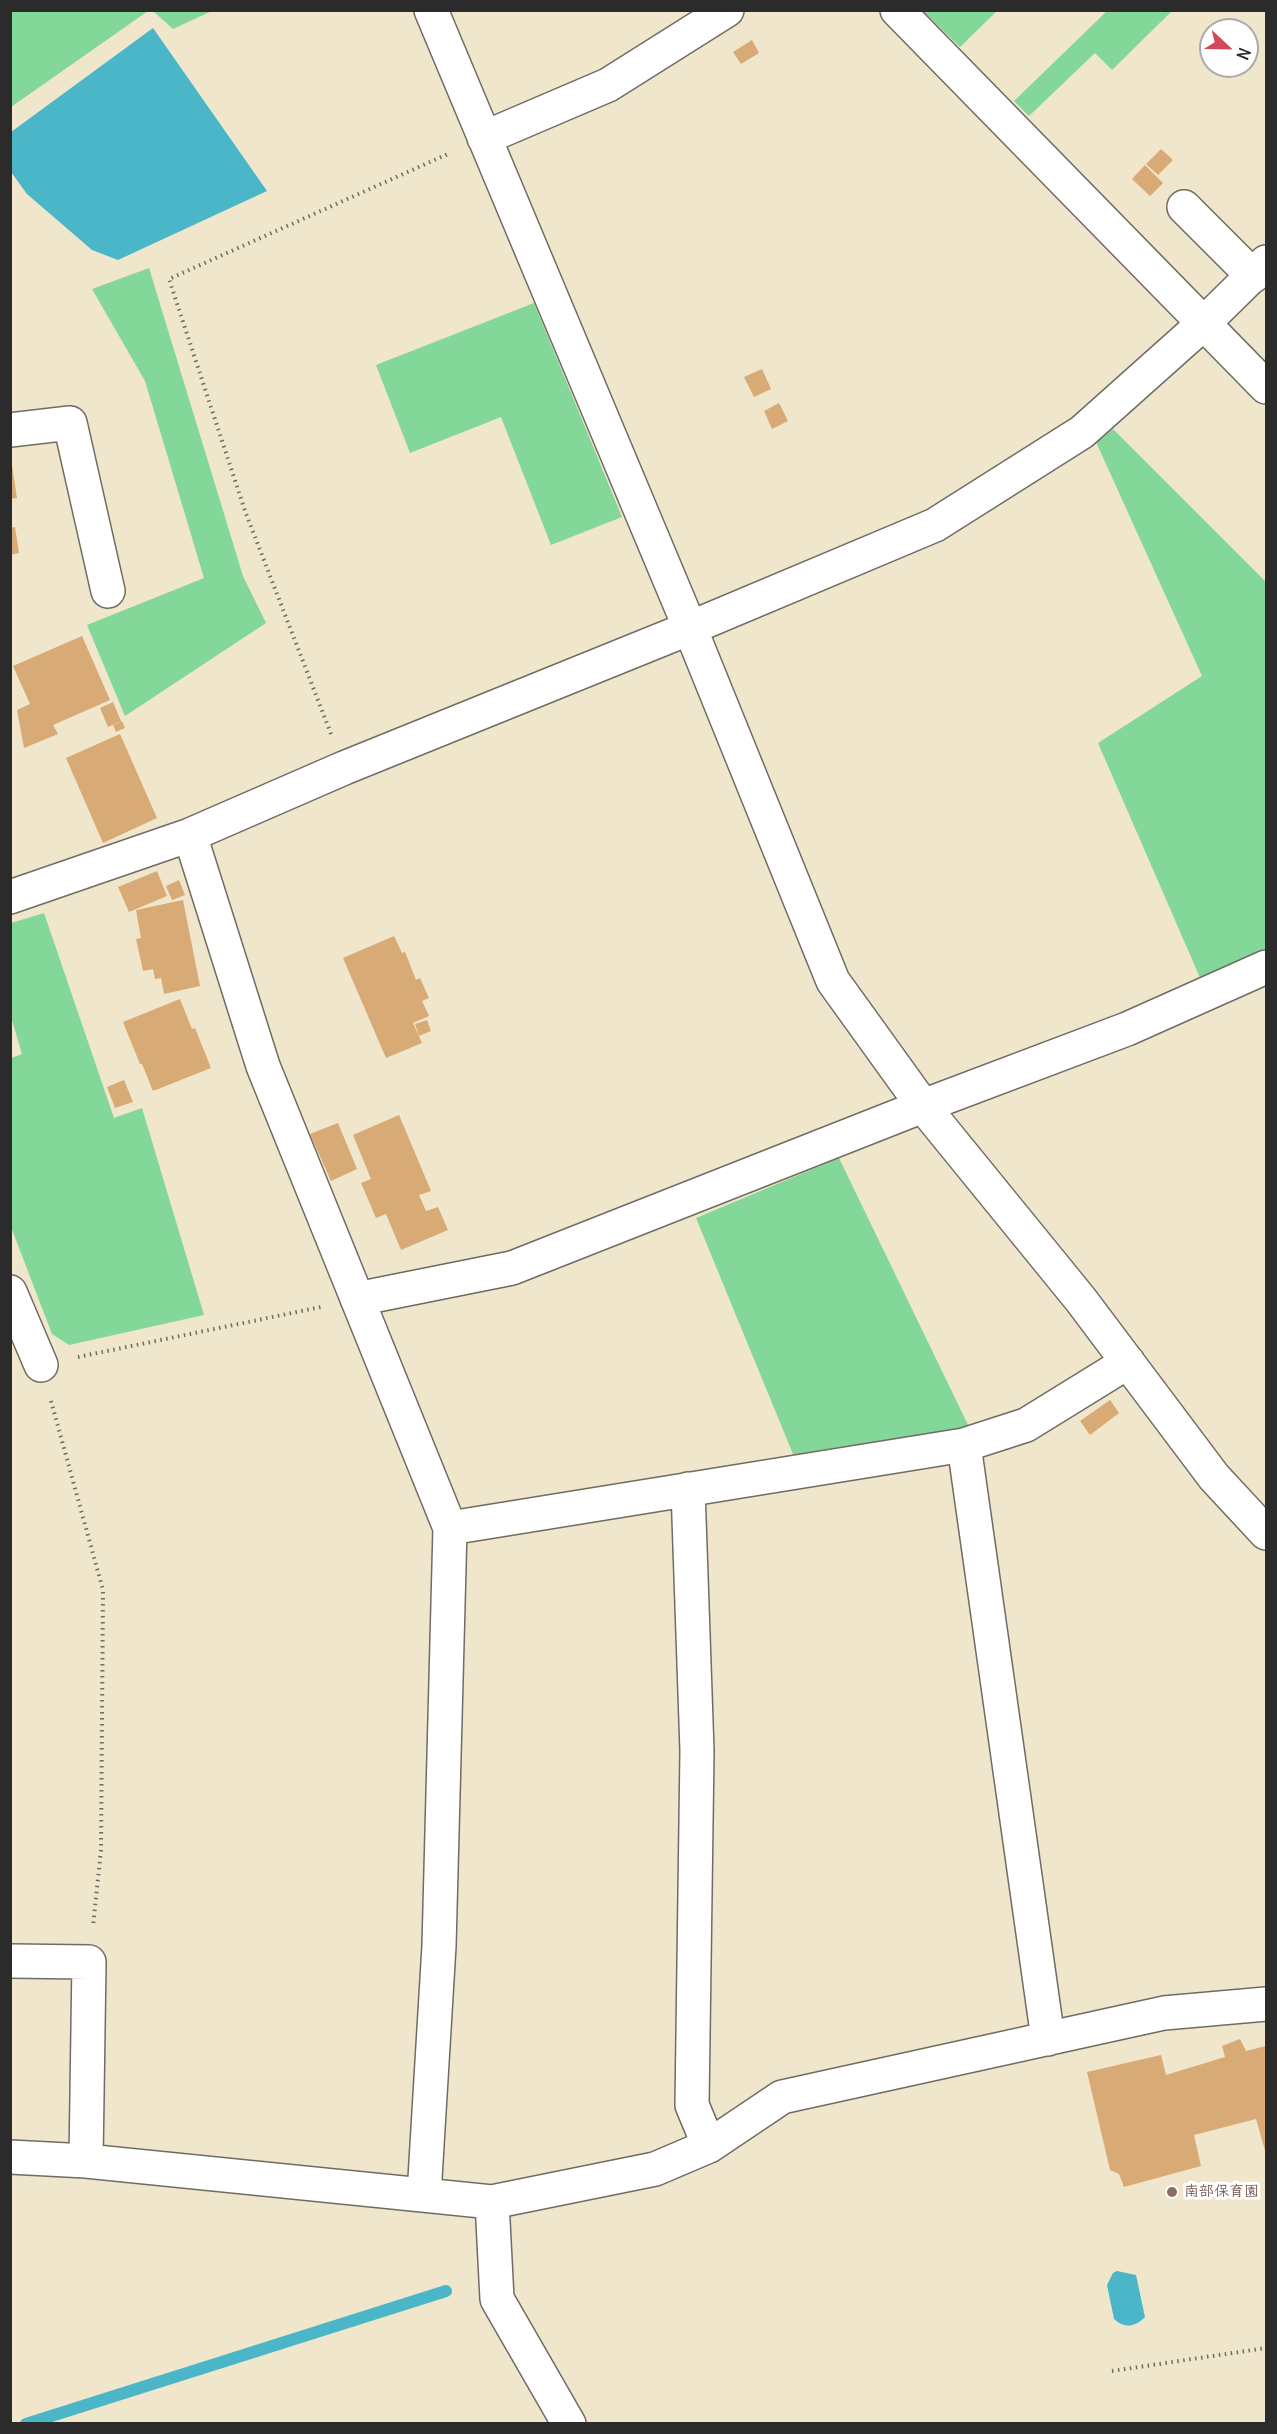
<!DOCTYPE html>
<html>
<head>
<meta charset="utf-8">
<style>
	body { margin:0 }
	#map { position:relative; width:1277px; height:2434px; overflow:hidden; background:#f0e6cc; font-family:Delius,sans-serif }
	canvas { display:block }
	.frame { position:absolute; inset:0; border:12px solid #2b2b2b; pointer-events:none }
	.north { position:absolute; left:1199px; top:18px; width:60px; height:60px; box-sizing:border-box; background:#fff; border:2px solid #aaa; border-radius:50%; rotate:112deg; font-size:16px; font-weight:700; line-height:24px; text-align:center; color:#2b2b2b }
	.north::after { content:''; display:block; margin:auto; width:21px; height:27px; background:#d1495b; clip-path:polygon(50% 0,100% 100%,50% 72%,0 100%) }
</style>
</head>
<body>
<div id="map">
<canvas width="1277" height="2434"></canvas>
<div class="frame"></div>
<div class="north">N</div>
</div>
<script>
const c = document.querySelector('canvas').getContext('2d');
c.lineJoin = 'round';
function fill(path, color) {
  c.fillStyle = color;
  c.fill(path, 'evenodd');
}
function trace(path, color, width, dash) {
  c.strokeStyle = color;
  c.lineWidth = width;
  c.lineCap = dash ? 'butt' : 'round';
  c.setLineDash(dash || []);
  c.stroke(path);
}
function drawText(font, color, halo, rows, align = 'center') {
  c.font = font + ' Delius,"Klee One",sans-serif';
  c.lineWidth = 6;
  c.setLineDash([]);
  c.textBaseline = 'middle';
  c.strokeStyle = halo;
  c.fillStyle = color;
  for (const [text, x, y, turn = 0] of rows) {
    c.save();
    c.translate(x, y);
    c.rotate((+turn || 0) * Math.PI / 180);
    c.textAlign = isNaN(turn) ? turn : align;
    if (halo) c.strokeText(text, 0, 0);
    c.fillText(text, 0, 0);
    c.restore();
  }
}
const green = new Path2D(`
	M 11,10 L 148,10 L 148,11 L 11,107 Z
	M 153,11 L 212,11 L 173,29 Z
	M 923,11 L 997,11 L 960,47 Z
	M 1107,11 L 1172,11 L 1112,70 L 1095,53 L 1029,116 L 1014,101 Z
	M 149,268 L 243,576 L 266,623 L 125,716 L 87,625 L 204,578 L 145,381 L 92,289 Z
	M 534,303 L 622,517 L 551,545 L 501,417 L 410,453 L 376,365 Z
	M 1113,429 L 1266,582 L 1266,948 L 1201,980 L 1098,743 L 1202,676 L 1096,442 Z
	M 44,913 L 114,1118 L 142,1108 L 204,1315 L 69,1345 L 52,1334 L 11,1227 L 11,1058 L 22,1054 L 11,1017 L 11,923 Z
	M 839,1158 L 970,1429 L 795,1459 L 696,1218 Z`);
const water = new Path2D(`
	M 153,28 L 267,191 L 118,260 L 92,250 L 27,194 L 11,172 L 11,132 Z
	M 1117,2271 L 1136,2275 L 1145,2317 C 1135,2327 1125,2329 1114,2319 L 1107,2285 L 1113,2273 Z`);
const stream = new Path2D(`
	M 26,2424 L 446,2291`);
const building = new Path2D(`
	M 752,40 L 759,53 L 741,64 L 733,52 Z
	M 1161,149 L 1173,160 L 1158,175 L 1146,164 Z
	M 1145,165 L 1163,183 L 1150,196 L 1132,179 Z
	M 762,369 L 771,389 L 754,397 L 744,377 Z
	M 779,403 L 788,421 L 772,429 L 764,411 Z
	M 12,465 L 17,498 L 10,499 L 10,466 Z
	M 15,527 L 19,553 L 10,555 L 10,528 Z
	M 82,636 L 110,700 L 53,725 L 58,734 L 24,748 L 17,710 L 30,704 L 13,666 Z
	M 113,702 L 121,721 L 108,727 L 100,708 Z
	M 122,721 L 125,728 L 116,732 L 113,725 Z
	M 120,734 L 157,818 L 103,843 L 66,758 Z
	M 157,871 L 167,896 L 129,912 L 118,887 Z
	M 179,880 L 185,895 L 172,900 L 166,886 Z
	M 183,900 L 200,986 L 164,994 L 161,978 L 155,979 L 153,969 L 143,971 L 136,939 L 141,938 L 136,910 Z
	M 394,936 L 402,953 L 405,952 L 416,980 L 420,978 L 429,998 L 422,1001 L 429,1016 L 413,1023 L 422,1043 L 386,1058 L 343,958 Z
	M 180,999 L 192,1029 L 195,1028 L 211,1068 L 153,1091 L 142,1064 L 140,1064 L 123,1022 Z
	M 427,1020 L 431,1031 L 419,1036 L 415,1024 Z
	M 124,1080 L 133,1102 L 115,1108 L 107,1087 Z
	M 399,1115 L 431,1191 L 419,1195 L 426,1211 L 438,1207 L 448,1230 L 401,1250 L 386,1214 L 376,1218 L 361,1183 L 371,1179 L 353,1135 Z
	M 338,1123 L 357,1169 L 331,1181 L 310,1134 Z
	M 1110,1400 L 1119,1413 L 1090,1435 L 1080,1421 Z
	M 1240,2039 L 1246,2051 L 1266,2046 L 1266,2154 L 1256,2119 L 1194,2135 L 1201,2166 L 1124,2187 L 1119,2174 L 1110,2170 L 1087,2072 L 1161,2055 L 1166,2075 L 1225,2057 L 1222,2046 Z`);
const path = new Path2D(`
	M 331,734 L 245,511 L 169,279 L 450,153
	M 78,1357 L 321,1307
	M 51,1401 L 103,1590 L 101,1850 L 93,1926
	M 1112,2371 L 1266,2348`);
const minor = new Path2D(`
	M 431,10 L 690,628 L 833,981 L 923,1106 L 1081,1300 L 1214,1477 L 1266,1533
	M 897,10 L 1266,387
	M 484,138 L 608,85 L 727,10
	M 1184,207 L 1253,276
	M 10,430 L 70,423 L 108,591
	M 190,835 L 263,1066 L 450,1528 L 439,1946 L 424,2195
	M 10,897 L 190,835 L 344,768 L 690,628 L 935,525 L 1082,432 L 1203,324 L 1266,262
	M 10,1292 L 41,1365
	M 357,1299 L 512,1268 L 923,1106 L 1127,1029 L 1266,967
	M 964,1445 L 1048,2039
	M 688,1489 L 697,1751 L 692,2105 L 709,2146
	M 450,1528 L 964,1445 L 1026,1425 L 1128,1362
	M 10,1961 L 89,1962 L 86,2161
	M 10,2157 L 86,2161 L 492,2202 L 655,2169 L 709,2146 L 782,2097 L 1164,2013 L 1266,2004
	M 492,2202 L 497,2299 L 569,2424`);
const markers = [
	[1172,2192,6,"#8d6e63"]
];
const educationNames = [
	["南部保育園",1184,2192]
];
fill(green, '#83d799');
fill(water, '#4bb6c8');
trace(stream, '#4bb6c8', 12);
fill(building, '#d8aa75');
trace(minor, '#706c63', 36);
trace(path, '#706c63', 4, [1.5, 4.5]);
trace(minor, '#fff', 33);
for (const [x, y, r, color] of markers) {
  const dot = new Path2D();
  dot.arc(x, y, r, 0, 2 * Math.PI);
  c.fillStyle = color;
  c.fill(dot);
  trace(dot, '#fff', 2);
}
drawText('bold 15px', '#785e54', '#fff', educationNames, 'left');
</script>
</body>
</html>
